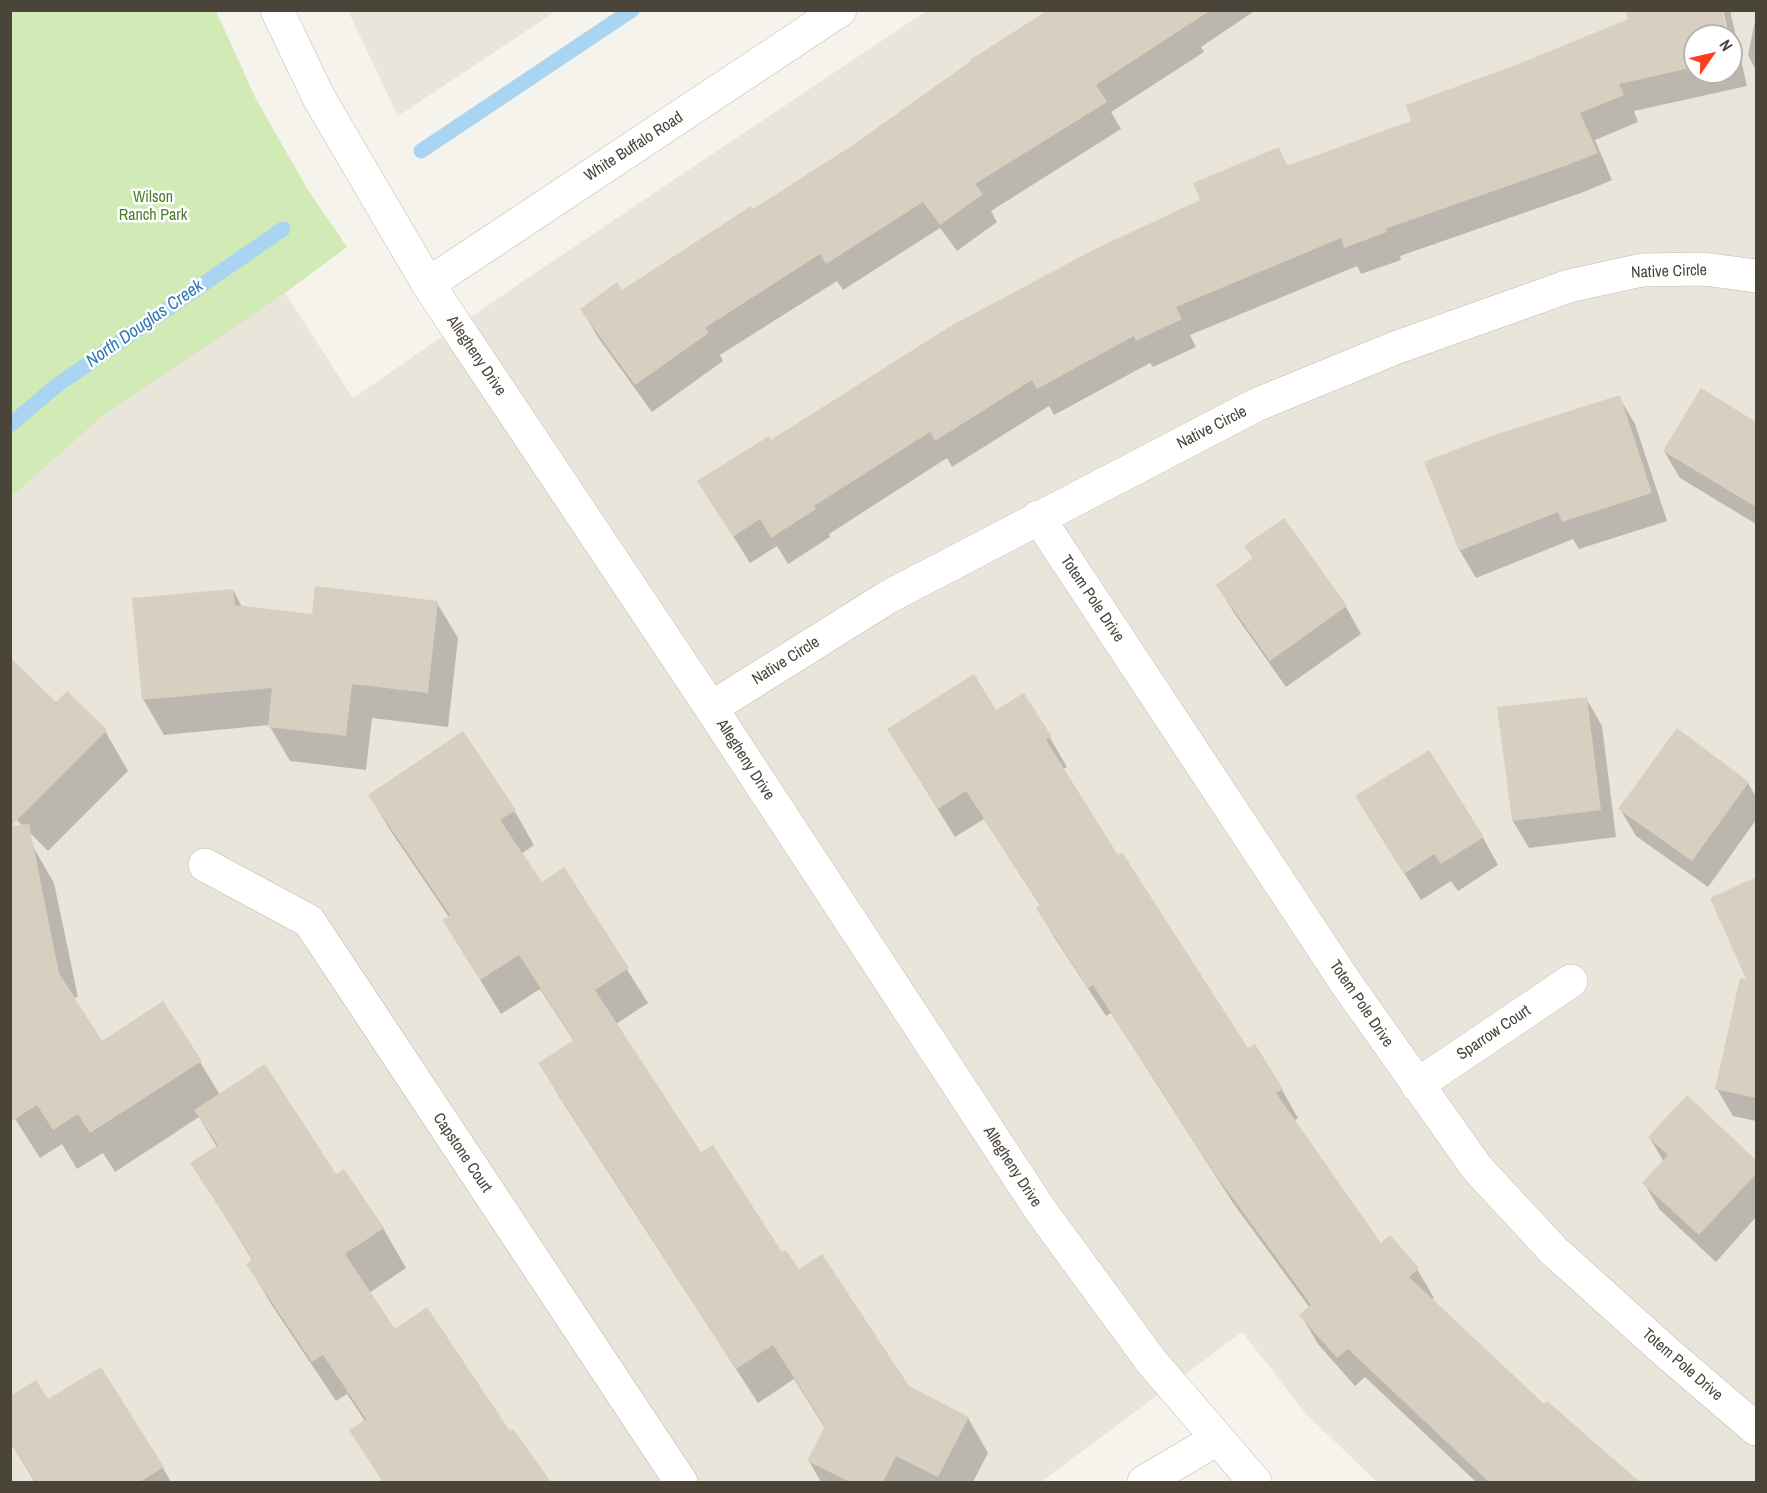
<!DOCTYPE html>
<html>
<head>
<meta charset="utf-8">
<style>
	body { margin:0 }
	#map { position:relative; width:1767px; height:1493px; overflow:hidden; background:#f6f3ec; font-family:"Archivo Narrow",sans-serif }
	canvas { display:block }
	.frame { position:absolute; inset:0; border:12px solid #4b4439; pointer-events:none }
	.north { position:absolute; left:1683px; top:24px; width:60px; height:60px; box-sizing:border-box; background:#fff; border:2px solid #b7b4b0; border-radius:50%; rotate:56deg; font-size:16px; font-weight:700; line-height:24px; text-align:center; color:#4b4439 }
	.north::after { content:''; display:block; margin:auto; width:21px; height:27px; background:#fc3f1d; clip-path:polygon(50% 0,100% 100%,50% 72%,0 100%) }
</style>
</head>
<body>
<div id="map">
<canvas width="1767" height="1493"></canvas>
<div class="frame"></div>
<div class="north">N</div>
</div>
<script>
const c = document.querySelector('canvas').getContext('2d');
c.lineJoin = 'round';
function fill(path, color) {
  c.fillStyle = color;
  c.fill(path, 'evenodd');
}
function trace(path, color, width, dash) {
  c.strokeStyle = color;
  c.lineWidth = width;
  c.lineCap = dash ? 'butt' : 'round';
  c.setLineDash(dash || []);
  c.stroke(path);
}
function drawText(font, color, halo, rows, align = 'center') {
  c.font = font + ' "Archivo Narrow",sans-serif';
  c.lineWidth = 5;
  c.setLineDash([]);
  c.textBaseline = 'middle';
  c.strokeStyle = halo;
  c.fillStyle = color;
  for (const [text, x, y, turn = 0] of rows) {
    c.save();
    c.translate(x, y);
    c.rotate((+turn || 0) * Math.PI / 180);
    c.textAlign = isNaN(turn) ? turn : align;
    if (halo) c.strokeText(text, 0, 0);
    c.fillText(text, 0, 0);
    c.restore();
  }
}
const residential = new Path2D(`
	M 348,11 L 556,11 L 398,116 Z
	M 926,11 L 1756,11 L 1756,1482 L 1377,1482 L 1307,1415 L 1242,1332 L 1041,1482 L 11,1482 L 10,497 L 104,415 L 285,293 L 353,398 L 532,275 ZM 1695,36 L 1731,36 L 1731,72 L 1695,72 Z`);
const green = new Path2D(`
	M 11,10 L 216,11 L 256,99 L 308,190 L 347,247 L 285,293 L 104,415 L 11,497 Z`);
const shadow = new Path2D(`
	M 1049,10 L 1256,10 L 1201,47 L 1204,52 L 1111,112 L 1121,129 L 991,211 L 997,222 L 957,251 L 940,228 L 843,290 L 837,281 L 720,355 L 723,361 L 652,412 L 597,336 L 582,309 L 622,292 L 854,146 Z
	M 1723,10 L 1730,10 L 1747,86 L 1634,111 L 1638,122 L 1595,140 L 1612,180 L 1581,193 L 1400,256 L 1401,260 L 1361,274 L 1357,266 L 1190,335 L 1196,347 L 1153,367 L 1150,363 L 1054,415 L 1049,406 L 952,467 L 947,458 L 829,534 L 830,537 L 788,564 L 777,546 L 750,563 L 699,482 L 1202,201 L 1278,149 L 1288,167 L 1413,122 L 1517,66 L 1630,20 L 1726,36 L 1695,36 L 1695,72 L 1731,72 L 1731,57 L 1733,66 L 1736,66 L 1731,36 L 1729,36 Z
	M 1756,16 L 1756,71 L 1748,55 Z
	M 1701,390 L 1756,424 L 1756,524 L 1680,478 L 1664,451 Z
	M 1619,397 L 1635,424 L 1667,521 L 1579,549 L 1573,539 L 1476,578 L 1460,551 L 1426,463 Z
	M 1284,520 L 1346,607 L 1361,634 L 1286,687 L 1234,613 L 1218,586 L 1254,560 L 1246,547 Z
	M 233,590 L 242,607 L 313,616 L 437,603 L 458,638 L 448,727 L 372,718 L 366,770 L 290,761 L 269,725 L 164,735 L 143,699 Z
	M 1586,698 L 1602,726 L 1616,837 L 1529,848 L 1513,821 Z
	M 56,704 L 105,731 L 128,771 L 48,851 L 10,813 Z
	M 996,712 L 1050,738 L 1067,767 L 1063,769 L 1118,857 L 1247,1050 L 1282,1090 L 1298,1118 L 1294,1121 L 1380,1245 L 1417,1269 L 1434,1298 L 1431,1300 L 1544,1407 L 1637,1482 L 1476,1482 L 1365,1377 L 1355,1386 L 1318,1344 L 1301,1315 L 1310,1308 L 1233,1203 L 1111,1013 L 1106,1016 L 1054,937 L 1038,909 L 1041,907 L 984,819 L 955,837 L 906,758 Z
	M 1748,783 L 1756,797 L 1756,820 L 1708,887 L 1636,836 L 1620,809 Z
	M 370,796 L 514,810 L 534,845 L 521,854 L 542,884 L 564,869 L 648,1003 L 616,1024 L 701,1155 L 782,1254 L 908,1387 L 968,1418 L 988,1453 L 973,1482 L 821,1482 L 809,1461 L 825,1428 L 794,1379 L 758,1403 L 560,1098 L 540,1063 L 574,1041 L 540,989 L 501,1014 L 444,921 L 449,917 L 390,830 Z
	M 1373,824 L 1483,838 L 1498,865 L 1458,891 L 1451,881 L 1421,900 Z
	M 31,843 L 54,883 L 78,997 L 73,998 L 102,1043 L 200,1062 L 220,1095 L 336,1176 L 383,1228 L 406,1268 L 369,1293 L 394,1331 L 509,1433 L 513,1431 L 549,1482 L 383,1482 L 351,1430 L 365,1421 L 347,1394 L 336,1401 L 271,1304 L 248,1264 L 253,1261 L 192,1163 L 217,1147 L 199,1117 L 115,1172 L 103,1153 L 77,1169 L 62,1144 L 40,1158 L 10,1111 Z
	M 1756,879 L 1756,993 L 1745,974 L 1712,899 Z
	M 1736,1004 L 1756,1008 L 1756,1121 L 1733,1116 L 1717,1089 Z
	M 1687,1097 L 1756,1162 L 1756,1217 L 1716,1262 L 1660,1210 L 1644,1183 L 1664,1162 L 1649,1137 Z
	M 101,1369 L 163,1468 L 171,1482 L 35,1482 L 10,1442 L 48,1401 Z`);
const stream = new Path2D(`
	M 421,151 L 632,10
	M 10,425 L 56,386 L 283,229`);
const building = new Path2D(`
	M 1048,10 L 1211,10 L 1096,85 L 1107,102 L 975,184 L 983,194 L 940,225 L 923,202 L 826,264 L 820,254 L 705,328 L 709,333 L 635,385 L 580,309 L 617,282 L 622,290 L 751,206 L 753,209 L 853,145 L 971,61 L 970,60 Z
	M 1626,10 L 1722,10 L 1728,36 L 1695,36 L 1695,67 L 1619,84 L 1624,95 L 1580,113 L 1598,153 L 1565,166 L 1385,229 L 1387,232 L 1344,248 L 1341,238 L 1176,307 L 1182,319 L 1136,341 L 1134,336 L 1037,389 L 1032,380 L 935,441 L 930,432 L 814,506 L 816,509 L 771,538 L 760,519 L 733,537 L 697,481 L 769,436 L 771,440 L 949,327 L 1093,250 L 1200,200 L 1193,183 L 1279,147 L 1287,166 L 1411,121 L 1406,105 L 1516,65 L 1628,19 Z
	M 1701,388 L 1756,422 L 1756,507 L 1663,451 Z
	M 1620,395 L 1652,493 L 1562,522 L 1558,512 L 1459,551 L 1424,462 L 1491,436 Z
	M 1284,518 L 1347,606 L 1270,661 L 1216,585 L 1253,558 L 1244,546 Z
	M 315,586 L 438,601 L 428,693 L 352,684 L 346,736 L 268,727 L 272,688 L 142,700 L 132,598 L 233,589 L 235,605 L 312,614 Z
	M 10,657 L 56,702 L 67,691 L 107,730 L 11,826 L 29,824 L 59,973 L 102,1041 L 163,1001 L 202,1061 L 90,1133 L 78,1114 L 53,1130 L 37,1105 L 10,1122 Z
	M 974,674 L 996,710 L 1024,693 L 1052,737 L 1046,740 L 1118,855 L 1122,852 L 1248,1048 L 1255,1044 L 1283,1089 L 1276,1093 L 1381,1243 L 1390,1235 L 1419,1268 L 1409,1277 L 1544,1404 L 1547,1401 L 1640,1482 L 1489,1482 L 1348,1349 L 1337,1358 L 1299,1315 L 1311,1305 L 1215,1174 L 1093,985 L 1088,988 L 1036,908 L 1040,905 L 966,791 L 938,809 L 887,729 Z
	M 1587,697 L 1601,810 L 1512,821 L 1497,707 Z
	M 1677,728 L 1749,782 L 1692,861 L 1618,809 Z
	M 463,731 L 516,810 L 500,820 L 542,882 L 564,867 L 629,968 L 595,990 L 701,1152 L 713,1145 L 782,1252 L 786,1250 L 799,1269 L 822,1254 L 909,1386 L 969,1417 L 938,1477 L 896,1456 L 883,1482 L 850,1482 L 807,1461 L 825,1426 L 773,1345 L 736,1369 L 538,1063 L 574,1040 L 519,955 L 480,980 L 442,920 L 450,915 L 368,795 Z
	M 1429,750 L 1484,837 L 1441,864 L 1434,854 L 1404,874 L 1355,796 Z
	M 1756,877 L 1756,1098 L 1715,1089 L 1740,978 L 1746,979 L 1710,898 Z
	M 265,1064 L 336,1174 L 344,1169 L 384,1228 L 345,1254 L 395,1329 L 427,1307 L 510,1431 L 513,1429 L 551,1482 L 383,1482 L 349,1430 L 366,1419 L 323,1355 L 312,1362 L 246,1264 L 253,1259 L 190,1163 L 218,1145 L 194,1110 Z
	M 1687,1095 L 1756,1160 L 1756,1174 L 1699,1235 L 1642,1183 L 1668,1155 L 1648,1137 Z
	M 101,1367 L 164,1467 L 140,1482 L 36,1482 L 10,1442 L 10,1396 L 36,1380 L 48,1399 Z`);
const minor = new Path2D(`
	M 277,10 L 319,98 L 428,284 L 711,708 L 1041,1211 L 1151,1361 L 1255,1482
	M 428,284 L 840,10
	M 1038,517 L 1346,983 L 1477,1168 L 1554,1251 L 1665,1351 L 1756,1429
	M 711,708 L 888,597 L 1256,405 L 1395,348 L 1569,286 L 1642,270 L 1704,269 L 1756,276
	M 205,865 L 309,921 L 681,1482
	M 1417,1085 L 1571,981
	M 1144,1482 L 1217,1439`);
const streetNames = [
	["White Buffalo Road",634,147,-33],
	["Native Circle",1669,272,-2],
	["Allegheny Drive",476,356,56],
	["Native Circle",1212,428,-27],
	["Totem Pole Drive",1092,599,56],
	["Native Circle",786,661,-32],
	["Allegheny Drive",745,760,57],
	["Totem Pole Drive",1361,1004,56],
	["Sparrow Court",1494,1033,-34],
	["Capstone Court",462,1153,56],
	["Allegheny Drive",1012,1167,57],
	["Totem Pole Drive",1682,1365,41]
];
const parkNames = [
	["Wilson",153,198],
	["Ranch Park",153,216]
];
const waterNames = [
	["North Douglas Creek",145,324,-35]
];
fill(residential, '#eae5da');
fill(green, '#d2eab5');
fill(shadow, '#0003');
trace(stream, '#a9d4f2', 15);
fill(building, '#d8cfc1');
trace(minor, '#c2bbae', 34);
trace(minor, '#fff', 33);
drawText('16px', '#4b4439', '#fff', streetNames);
drawText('16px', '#4a7f2a', '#fff', parkNames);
drawText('italic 18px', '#2e7ab2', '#fff', waterNames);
</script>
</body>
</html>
